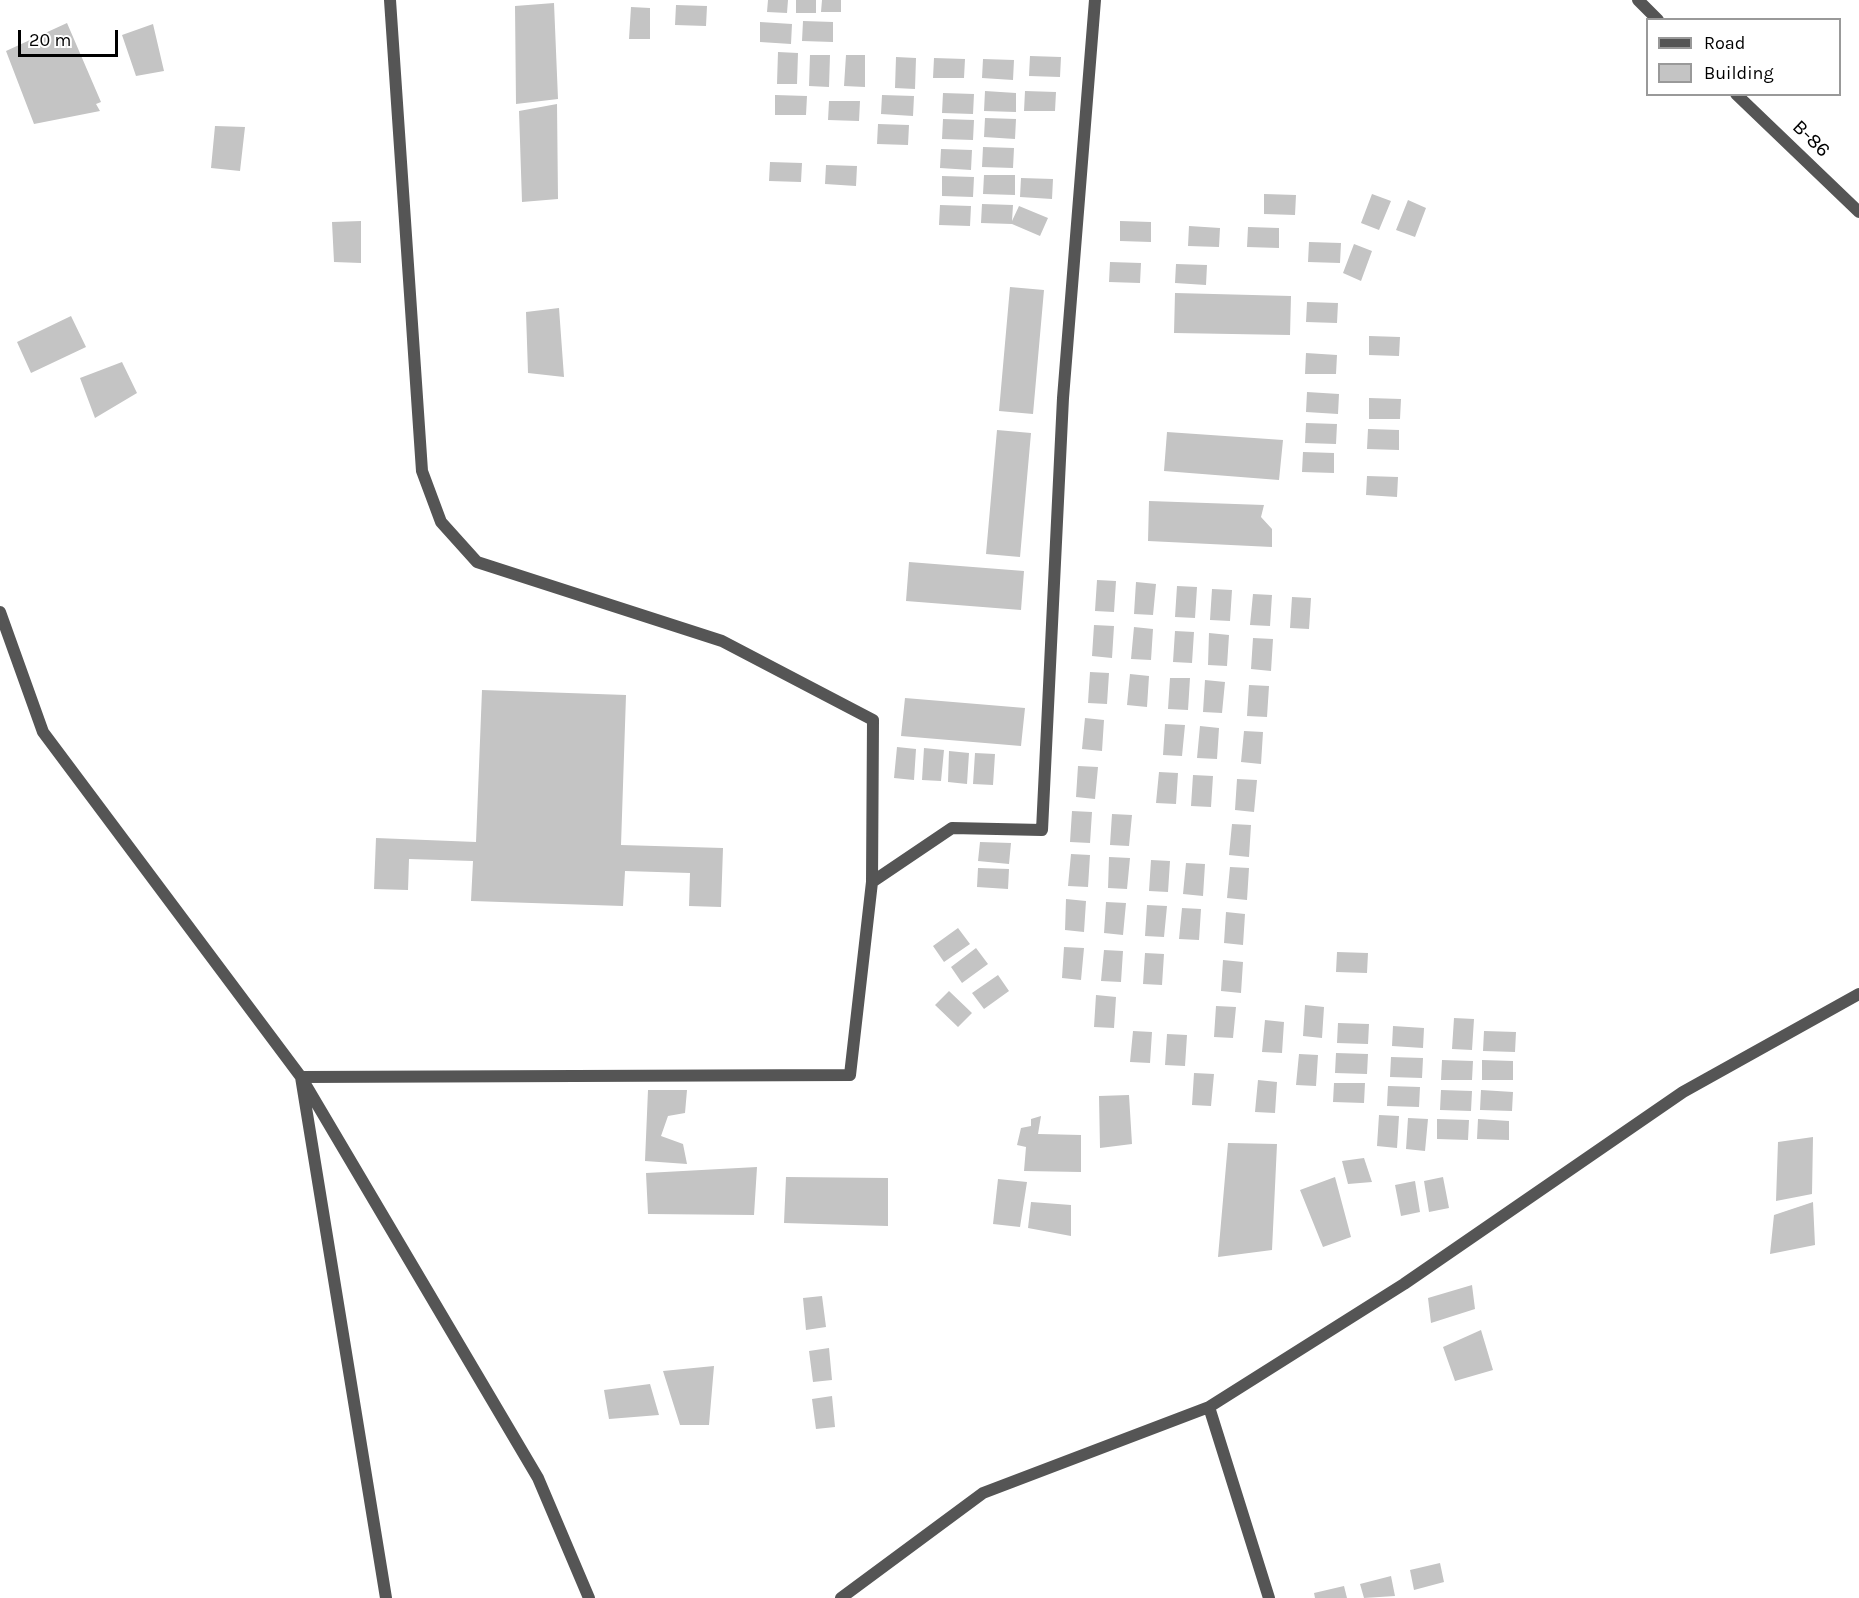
<!DOCTYPE html>
<html>
<head>
<meta charset="utf-8">
<style>
	body { margin:0 }
	#map { position:relative; width:1859px; height:1598px; overflow:hidden; background:#fff; font-family:Karla,sans-serif }
	canvas { display:block }
	.legend { position:absolute; left:1646px; top:18px; width:195px; height:78px; box-sizing:border-box; background:#fff; border:2px solid #999; margin:0; padding:8px 10px; list-style:none; font-size:18px; color:#000 }
	.legend li { display:flex; align-items:center; gap:12px; height:30px }
	.legend b { width:30px; border:2px solid #999 }
	.scale { position:absolute; left:18px; top:30px; width:100px; height:27px; box-sizing:border-box; border:3px solid #000; border-top:0; padding-left:8px; font-size:18px; line-height:21px; white-space:nowrap; color:#000; -webkit-text-stroke:4px #fff; paint-order:stroke }
</style>
</head>
<body>
<div id="map">
<canvas width="1859" height="1598"></canvas>
<ul class="legend">
<li><b style="height:8px;background:#555"></b>Road</li>
<li><b style="height:16px;background:#c4c4c4"></b>Building</li>
</ul>
<div class="scale">20 m</div>
</div>
<script>
const c = document.querySelector('canvas').getContext('2d');
c.lineJoin = 'round';
function fill(path, color) {
  c.fillStyle = color;
  c.fill(path, 'evenodd');
}
function trace(path, color, width, dash) {
  c.strokeStyle = color;
  c.lineWidth = width;
  c.lineCap = dash ? 'butt' : 'round';
  c.setLineDash(dash || []);
  c.stroke(path);
}
function drawText(font, color, halo, rows, align = 'center') {
  c.font = font + ' Karla,sans-serif';
  c.lineWidth = 4.5;
  c.setLineDash([]);
  c.textBaseline = 'middle';
  c.strokeStyle = halo;
  c.fillStyle = color;
  for (const [text, x, y, turn = 0] of rows) {
    c.save();
    c.translate(x, y);
    c.rotate((+turn || 0) * Math.PI / 180);
    c.textAlign = isNaN(turn) ? turn : align;
    if (halo) c.strokeText(text, 0, 0);
    c.fillText(text, 0, 0);
    c.restore();
  }
}
const building = new Path2D(`
	M 768,0 L 788,0 L 787,13 L 767,12 Z
	M 796,0 L 816,0 L 816,13 L 796,13 Z
	M 822,0 L 841,0 L 841,12 L 821,12 Z
	M 554,3 L 558,99 L 516,104 L 515,6 Z
	M 676,5 L 707,6 L 706,26 L 675,25 Z
	M 631,7 L 650,8 L 650,39 L 629,39 Z
	M 803,21 L 833,22 L 833,42 L 802,41 Z
	M 760,22 L 792,24 L 791,44 L 760,42 Z
	M 67,23 L 101,102 L 96,104 L 100,111 L 34,124 L 6,51 Z
	M 153,24 L 164,71 L 136,76 L 122,35 Z
	M 778,52 L 798,53 L 797,84 L 777,84 Z
	M 810,55 L 830,55 L 829,87 L 809,86 Z
	M 846,55 L 865,55 L 865,87 L 844,86 Z
	M 1030,56 L 1061,57 L 1060,77 L 1029,76 Z
	M 896,57 L 916,58 L 915,89 L 895,88 Z
	M 934,58 L 965,59 L 964,78 L 933,78 Z
	M 983,59 L 1014,60 L 1013,80 L 982,78 Z
	M 985,91 L 1016,93 L 1016,112 L 984,111 Z
	M 1025,91 L 1056,92 L 1055,111 L 1024,111 Z
	M 943,93 L 974,94 L 973,114 L 942,113 Z
	M 775,95 L 807,96 L 806,115 L 775,115 Z
	M 882,95 L 914,96 L 913,116 L 881,114 Z
	M 829,101 L 860,101 L 859,121 L 828,120 Z
	M 557,104 L 558,199 L 522,202 L 519,111 Z
	M 985,118 L 1016,119 L 1015,139 L 984,137 Z
	M 943,119 L 974,120 L 973,140 L 942,139 Z
	M 878,124 L 909,125 L 908,145 L 877,144 Z
	M 215,126 L 245,127 L 240,171 L 211,168 Z
	M 983,147 L 1014,148 L 1013,168 L 982,167 Z
	M 941,149 L 972,150 L 971,170 L 940,168 Z
	M 770,162 L 802,163 L 801,182 L 769,181 Z
	M 826,165 L 857,166 L 856,186 L 825,184 Z
	M 984,175 L 1015,175 L 1015,195 L 983,194 Z
	M 942,176 L 974,177 L 973,197 L 942,196 Z
	M 1021,178 L 1053,179 L 1052,199 L 1020,197 Z
	M 1264,194 L 1296,195 L 1295,215 L 1264,214 Z
	M 1372,194 L 1391,201 L 1379,230 L 1361,223 Z
	M 1408,200 L 1426,208 L 1415,237 L 1396,230 Z
	M 982,204 L 1013,205 L 1012,221 L 1019,206 L 1048,218 L 1040,236 L 1012,224 L 981,223 Z
	M 940,205 L 971,206 L 970,226 L 939,225 Z
	M 361,221 L 361,263 L 334,262 L 332,222 Z
	M 1120,221 L 1151,222 L 1151,242 L 1120,241 Z
	M 1189,226 L 1220,228 L 1219,247 L 1188,246 Z
	M 1248,227 L 1279,228 L 1279,248 L 1247,247 Z
	M 1309,242 L 1341,243 L 1340,263 L 1308,262 Z
	M 1354,244 L 1372,251 L 1361,281 L 1343,273 Z
	M 1110,262 L 1141,263 L 1140,283 L 1109,282 Z
	M 1176,264 L 1207,265 L 1206,285 L 1175,283 Z
	M 1010,287 L 1044,290 L 1033,414 L 999,411 Z
	M 1175,293 L 1291,296 L 1290,335 L 1174,333 Z
	M 1307,302 L 1338,303 L 1337,323 L 1306,322 Z
	M 559,308 L 564,377 L 528,373 L 526,312 Z
	M 71,316 L 86,347 L 31,373 L 17,342 Z
	M 1369,336 L 1400,337 L 1399,356 L 1369,355 Z
	M 1306,353 L 1337,355 L 1336,374 L 1305,374 Z
	M 122,362 L 137,393 L 95,418 L 80,378 Z
	M 1307,392 L 1339,394 L 1338,414 L 1306,412 Z
	M 1369,398 L 1401,399 L 1400,419 L 1369,419 Z
	M 1306,423 L 1337,424 L 1336,444 L 1305,443 Z
	M 1368,429 L 1399,430 L 1399,450 L 1367,449 Z
	M 997,430 L 1031,433 L 1020,557 L 986,554 Z
	M 1167,432 L 1283,440 L 1279,480 L 1164,471 Z
	M 1303,452 L 1334,453 L 1334,473 L 1302,472 Z
	M 1367,476 L 1398,477 L 1397,497 L 1366,495 Z
	M 1149,501 L 1264,505 L 1261,517 L 1272,529 L 1272,547 L 1148,541 Z
	M 909,562 L 1024,571 L 1021,610 L 906,601 Z
	M 1097,580 L 1116,581 L 1114,612 L 1095,611 Z
	M 1136,582 L 1156,584 L 1153,615 L 1134,614 Z
	M 1177,586 L 1197,587 L 1195,618 L 1175,617 Z
	M 1212,589 L 1232,590 L 1230,621 L 1210,620 Z
	M 1253,594 L 1272,595 L 1270,626 L 1250,625 Z
	M 1292,597 L 1311,598 L 1309,629 L 1290,628 Z
	M 1094,625 L 1114,626 L 1112,658 L 1092,656 Z
	M 1134,627 L 1153,629 L 1151,660 L 1131,659 Z
	M 1175,631 L 1194,632 L 1192,663 L 1173,662 Z
	M 1209,633 L 1229,635 L 1227,666 L 1208,665 Z
	M 1253,638 L 1273,639 L 1271,671 L 1251,669 Z
	M 1090,672 L 1109,673 L 1107,704 L 1088,703 Z
	M 1130,674 L 1149,676 L 1147,707 L 1127,705 Z
	M 1170,678 L 1190,678 L 1188,710 L 1168,709 Z
	M 1205,680 L 1225,682 L 1222,713 L 1203,712 Z
	M 1249,685 L 1269,686 L 1267,717 L 1247,716 Z
	M 482,690 L 626,695 L 621,845 L 723,848 L 721,907 L 689,906 L 690,873 L 625,871 L 623,906 L 471,901 L 473,861 L 409,859 L 408,890 L 374,889 L 376,838 L 476,842 Z
	M 905,698 L 1025,708 L 1021,746 L 901,736 Z
	M 1085,718 L 1104,720 L 1102,751 L 1082,749 Z
	M 1165,724 L 1185,725 L 1182,756 L 1163,755 Z
	M 1200,726 L 1219,728 L 1217,759 L 1197,758 Z
	M 1244,731 L 1263,732 L 1261,764 L 1241,762 Z
	M 897,747 L 916,749 L 914,780 L 894,778 Z
	M 924,748 L 944,750 L 941,781 L 922,780 Z
	M 949,751 L 969,753 L 967,784 L 948,782 Z
	M 975,753 L 995,754 L 993,785 L 973,784 Z
	M 1078,766 L 1098,767 L 1095,799 L 1076,797 Z
	M 1159,772 L 1178,773 L 1176,804 L 1156,803 Z
	M 1193,775 L 1213,776 L 1211,807 L 1191,806 Z
	M 1237,779 L 1257,780 L 1254,812 L 1235,810 Z
	M 1072,811 L 1092,812 L 1090,843 L 1070,842 Z
	M 1112,814 L 1132,815 L 1129,846 L 1110,845 Z
	M 1232,824 L 1251,825 L 1249,857 L 1229,855 Z
	M 980,842 L 1011,843 L 1009,864 L 978,861 Z
	M 1071,854 L 1090,855 L 1088,887 L 1068,886 Z
	M 1109,857 L 1130,858 L 1127,889 L 1108,888 Z
	M 1151,860 L 1170,861 L 1168,892 L 1149,891 Z
	M 1186,863 L 1205,864 L 1203,896 L 1183,894 Z
	M 1230,867 L 1249,868 L 1247,900 L 1227,898 Z
	M 978,868 L 1009,869 L 1008,889 L 977,887 Z
	M 1066,899 L 1086,901 L 1084,932 L 1065,930 Z
	M 1106,902 L 1126,903 L 1123,935 L 1104,933 Z
	M 1147,905 L 1167,906 L 1164,937 L 1145,936 Z
	M 1182,908 L 1201,909 L 1199,940 L 1179,939 Z
	M 1226,912 L 1245,914 L 1243,945 L 1224,943 Z
	M 958,928 L 970,944 L 944,962 L 933,946 Z
	M 1064,947 L 1084,948 L 1081,980 L 1062,978 Z
	M 976,948 L 988,964 L 962,983 L 951,967 Z
	M 1104,950 L 1123,951 L 1121,982 L 1101,981 Z
	M 1337,952 L 1368,953 L 1367,973 L 1336,972 Z
	M 1145,953 L 1164,954 L 1162,985 L 1143,984 Z
	M 1223,960 L 1243,962 L 1241,993 L 1221,991 Z
	M 998,975 L 1009,991 L 984,1009 L 972,993 Z
	M 949,991 L 972,1013 L 958,1027 L 935,1005 Z
	M 1096,995 L 1116,997 L 1114,1028 L 1094,1027 Z
	M 1305,1005 L 1324,1007 L 1322,1038 L 1303,1036 Z
	M 1216,1006 L 1236,1007 L 1233,1038 L 1214,1037 Z
	M 1454,1018 L 1474,1019 L 1472,1050 L 1452,1049 Z
	M 1265,1020 L 1284,1022 L 1282,1053 L 1262,1052 Z
	M 1338,1023 L 1369,1024 L 1368,1044 L 1337,1043 Z
	M 1393,1026 L 1424,1028 L 1423,1048 L 1392,1046 Z
	M 1133,1031 L 1152,1032 L 1150,1063 L 1130,1062 Z
	M 1484,1031 L 1516,1032 L 1515,1052 L 1483,1051 Z
	M 1167,1034 L 1187,1035 L 1185,1066 L 1165,1065 Z
	M 1336,1053 L 1368,1054 L 1367,1074 L 1335,1073 Z
	M 1299,1054 L 1318,1055 L 1316,1086 L 1296,1085 Z
	M 1391,1057 L 1423,1058 L 1422,1078 L 1390,1077 Z
	M 1442,1060 L 1473,1061 L 1472,1080 L 1441,1080 Z
	M 1482,1060 L 1513,1061 L 1513,1080 L 1482,1080 Z
	M 1194,1073 L 1214,1074 L 1211,1106 L 1192,1105 Z
	M 1258,1080 L 1277,1082 L 1275,1113 L 1255,1112 Z
	M 1334,1083 L 1365,1083 L 1364,1103 L 1333,1102 Z
	M 1388,1086 L 1420,1087 L 1419,1107 L 1387,1106 Z
	M 648,1090 L 687,1090 L 685,1113 L 668,1116 L 661,1136 L 683,1144 L 687,1164 L 645,1161 Z
	M 1441,1090 L 1472,1091 L 1471,1111 L 1440,1110 Z
	M 1481,1090 L 1513,1092 L 1512,1111 L 1480,1110 Z
	M 1129,1095 L 1132,1144 L 1100,1148 L 1099,1096 Z
	M 1379,1115 L 1399,1116 L 1397,1148 L 1377,1146 Z
	M 1041,1116 L 1038,1134 L 1081,1135 L 1081,1172 L 1024,1171 L 1026,1147 L 1017,1145 L 1021,1128 L 1031,1126 L 1031,1119 Z
	M 1408,1118 L 1428,1119 L 1425,1151 L 1406,1149 Z
	M 1437,1119 L 1469,1120 L 1468,1140 L 1437,1139 Z
	M 1478,1119 L 1509,1121 L 1509,1140 L 1477,1139 Z
	M 1813,1137 L 1812,1194 L 1776,1201 L 1778,1142 Z
	M 1228,1143 L 1277,1144 L 1272,1250 L 1218,1257 Z
	M 1364,1158 L 1372,1182 L 1348,1184 L 1342,1161 Z
	M 757,1167 L 754,1215 L 648,1214 L 646,1173 Z
	M 786,1177 L 888,1178 L 888,1226 L 784,1223 Z
	M 1335,1177 L 1351,1237 L 1323,1247 L 1300,1190 Z
	M 1443,1177 L 1449,1208 L 1429,1212 L 1424,1181 Z
	M 998,1179 L 1027,1182 L 1020,1227 L 993,1224 Z
	M 1415,1181 L 1420,1212 L 1401,1216 L 1395,1185 Z
	M 1031,1202 L 1071,1205 L 1071,1236 L 1028,1228 Z
	M 1813,1202 L 1815,1245 L 1770,1254 L 1774,1215 Z
	M 1472,1285 L 1475,1309 L 1431,1323 L 1428,1298 Z
	M 822,1296 L 826,1327 L 806,1330 L 803,1298 Z
	M 1481,1330 L 1493,1370 L 1455,1381 L 1443,1347 Z
	M 829,1348 L 832,1380 L 813,1382 L 809,1351 Z
	M 714,1366 L 709,1425 L 680,1425 L 663,1371 Z
	M 650,1384 L 659,1415 L 609,1419 L 604,1390 Z
	M 832,1396 L 835,1427 L 816,1429 L 812,1399 Z
	M 1440,1563 L 1444,1582 L 1414,1590 L 1410,1570 Z
	M 1391,1576 L 1395,1596 L 1364,1598 L 1360,1584 Z
	M 1344,1586 L 1347,1598 L 1315,1598 L 1314,1593 Z`);
const minor = new Path2D(`
	M 1638,0 L 1658,20
	M 1736,94 L 1859,212
	M 0,612 L 43,732 L 301,1077 L 538,1478 L 589,1598
	M 872,882 L 952,828 L 1042,830 L 1063,398 L 1095,0
	M 1209,1407 L 1269,1598
	M 386,1598 L 301,1077 L 850,1075 L 872,882 L 873,720 L 722,641 L 477,562 L 441,522 L 422,471 L 390,0
	M 841,1598 L 983,1493 L 1209,1407 L 1404,1284 L 1683,1092 L 1859,994`);
const streetNames = [
	["B-86",1811,139,44]
];
fill(building, '#c4c4c4');
trace(minor, '#555', 12);
drawText('20px', '#000', '#fff', streetNames);
</script>
</body>
</html>
